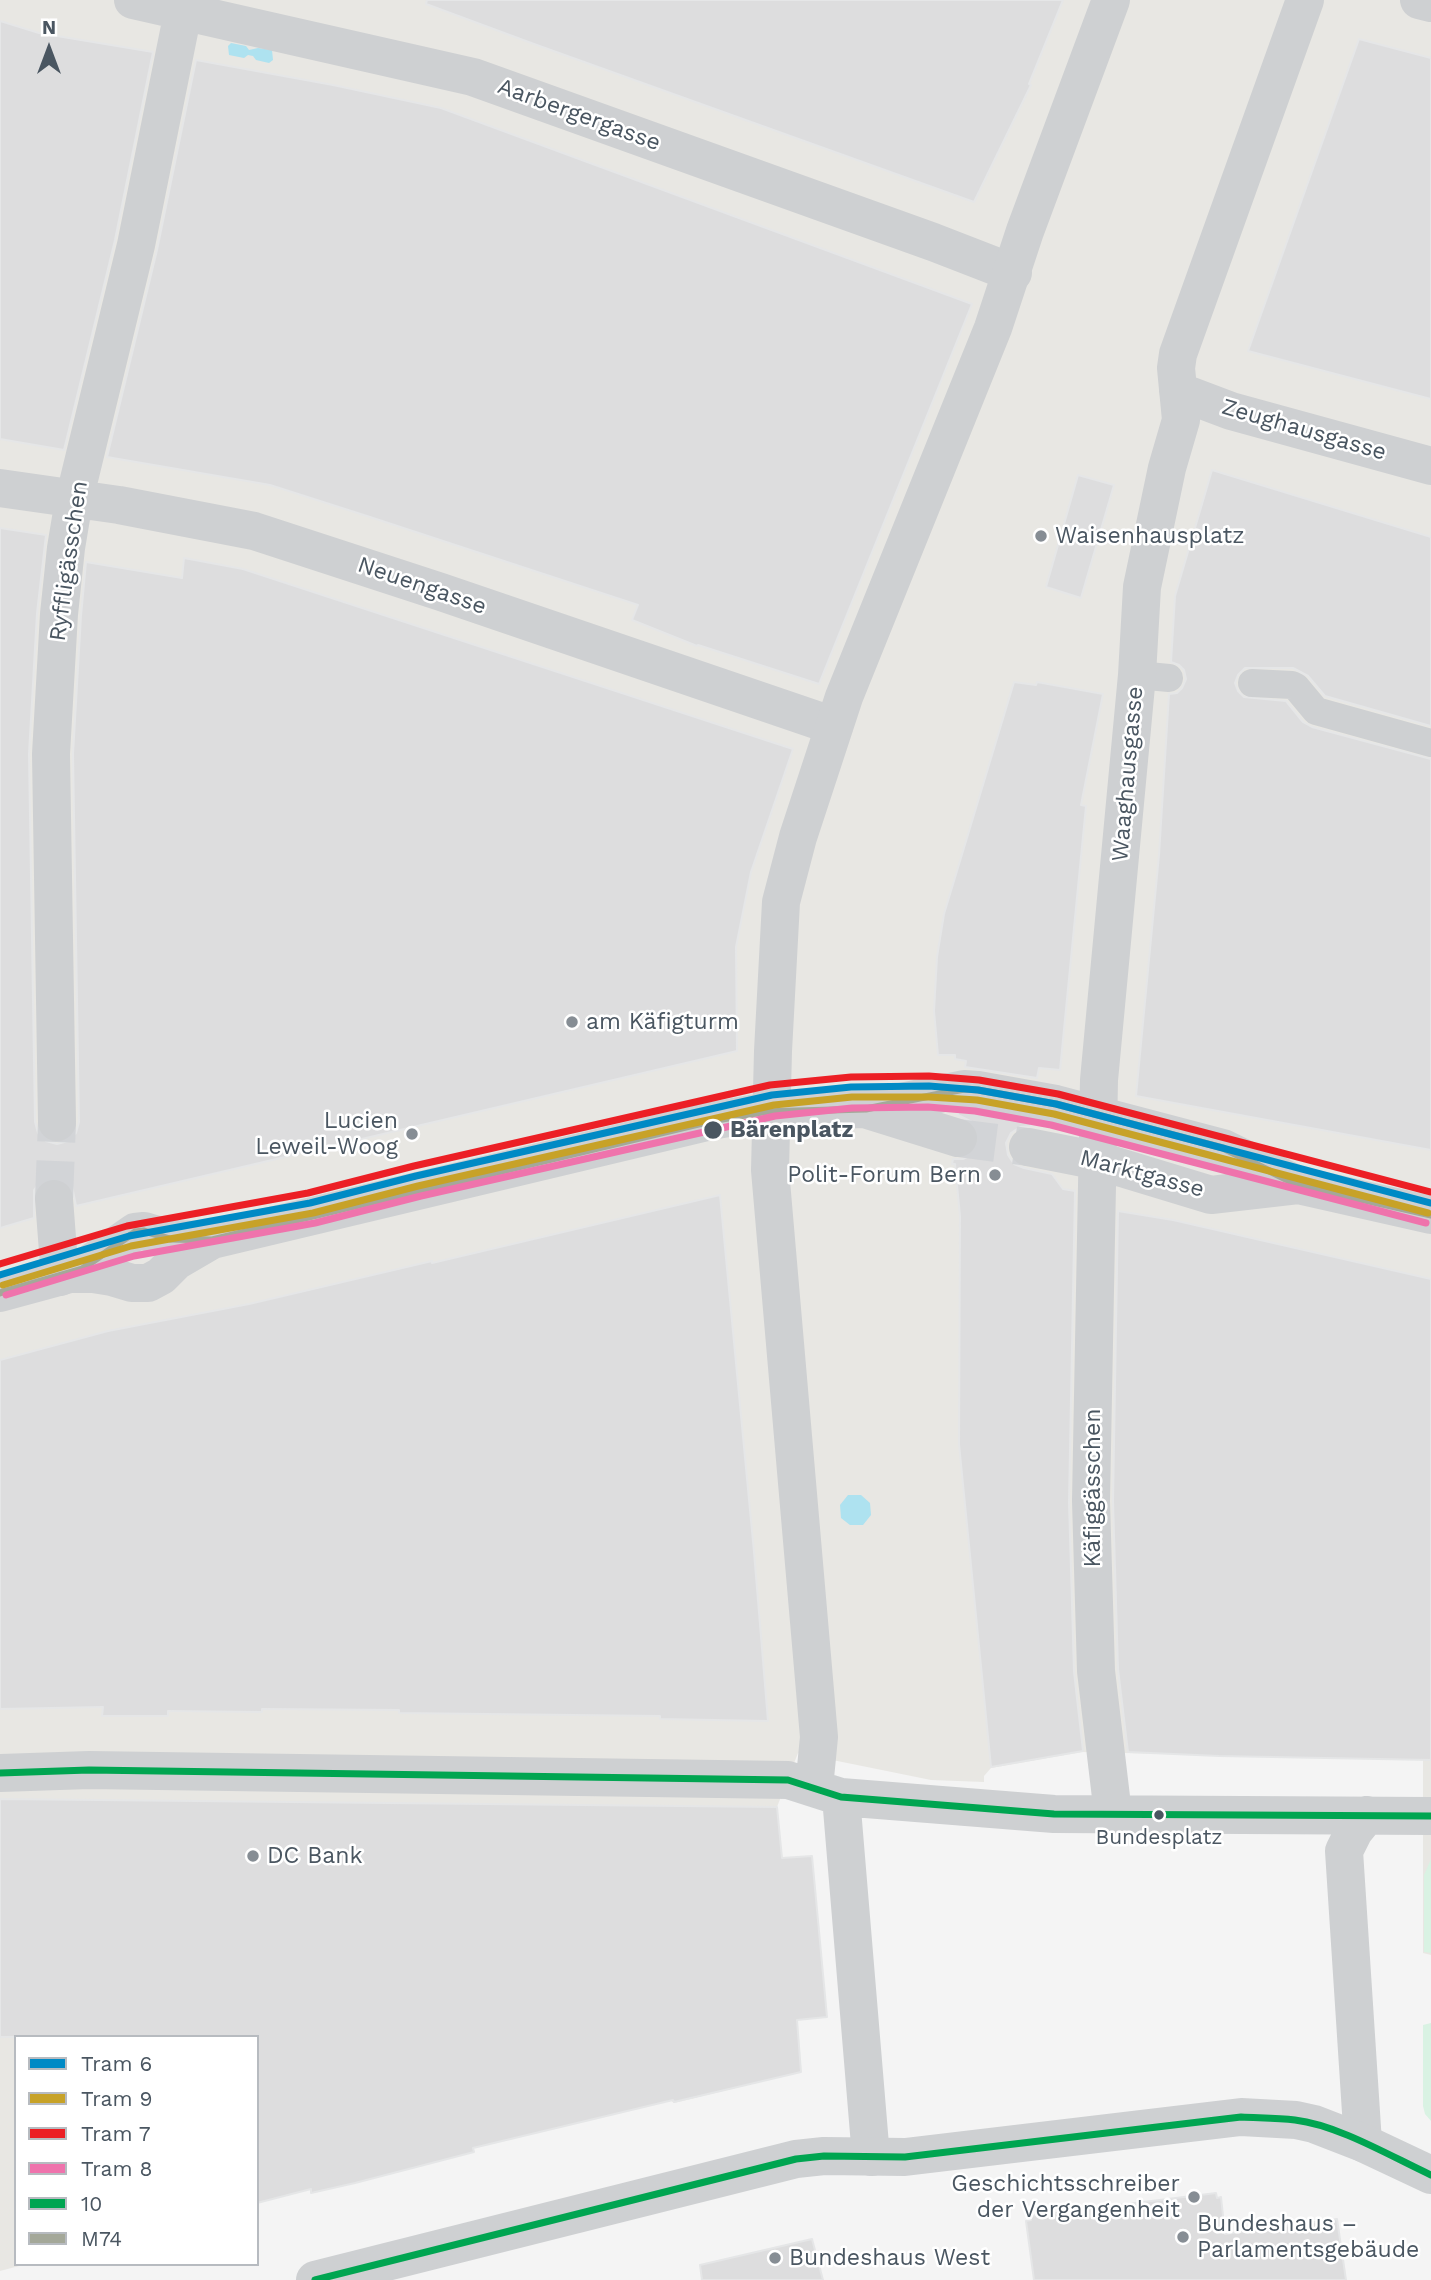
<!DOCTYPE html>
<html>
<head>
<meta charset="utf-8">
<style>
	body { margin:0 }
	#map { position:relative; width:1431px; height:2280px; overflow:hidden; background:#f4f4f4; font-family:"Work Sans",sans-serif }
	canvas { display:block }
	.legend { position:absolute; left:14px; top:2035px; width:245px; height:231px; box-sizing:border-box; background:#fff; border:2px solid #b7bbc0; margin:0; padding:9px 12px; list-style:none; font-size:21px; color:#4a5661 }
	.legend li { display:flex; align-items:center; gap:14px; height:35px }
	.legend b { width:35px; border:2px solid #b7bbc0 }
	.north { position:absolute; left:14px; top:14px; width:70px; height:70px; -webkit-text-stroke:5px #fff; paint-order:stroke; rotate:0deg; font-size:19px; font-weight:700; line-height:28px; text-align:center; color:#4a5661 }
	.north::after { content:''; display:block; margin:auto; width:24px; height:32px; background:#4a5661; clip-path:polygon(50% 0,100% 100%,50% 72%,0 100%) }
</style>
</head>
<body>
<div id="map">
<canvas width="1431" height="2280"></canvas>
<ul class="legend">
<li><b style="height:9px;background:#008ac5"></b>Tram 6</li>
<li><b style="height:9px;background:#c7a228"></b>Tram 9</li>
<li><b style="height:9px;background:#ec1f25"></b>Tram 7</li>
<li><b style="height:9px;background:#ef73ac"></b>Tram 8</li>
<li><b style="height:9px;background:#00a551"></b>10</li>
<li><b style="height:9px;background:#a4a899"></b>M74</li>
</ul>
<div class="north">N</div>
</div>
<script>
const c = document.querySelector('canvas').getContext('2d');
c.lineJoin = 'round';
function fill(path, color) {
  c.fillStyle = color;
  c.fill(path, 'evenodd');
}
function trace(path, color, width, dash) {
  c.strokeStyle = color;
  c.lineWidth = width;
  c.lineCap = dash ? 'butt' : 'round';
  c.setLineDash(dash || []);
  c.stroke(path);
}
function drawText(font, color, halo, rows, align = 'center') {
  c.font = font + ' "Work Sans",sans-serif';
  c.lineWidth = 5;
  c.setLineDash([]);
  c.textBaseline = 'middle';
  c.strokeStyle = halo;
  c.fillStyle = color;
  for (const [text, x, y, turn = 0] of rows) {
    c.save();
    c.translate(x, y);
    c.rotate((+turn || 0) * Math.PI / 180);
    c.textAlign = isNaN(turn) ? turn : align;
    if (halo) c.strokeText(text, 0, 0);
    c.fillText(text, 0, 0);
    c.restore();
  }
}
const commercial = new Path2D(`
	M 0,0 L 1431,0 L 1431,1955 L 1423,1953 L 1423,1760 L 1082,1752 L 991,1768 L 984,1776 L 984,1782 L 931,1780 L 798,1753 L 777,1807 L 782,1858 L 827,2017 L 797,2020 L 801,2072 L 674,2103 L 670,2100 L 474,2148 L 474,2152 L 471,2153 L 443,2039 L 16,2037 L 16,2264 L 19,2266 L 0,2271 Z`);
const green = new Path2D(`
	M 1431,1859 L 1431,1953 L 1424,1952 L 1424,1875 Z
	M 1431,2023 L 1431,2121 L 1425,2114 L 1423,2106 L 1423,2025 Z`);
const water = new Path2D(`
	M 231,43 L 246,46 L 249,50 L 258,48 L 272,50 L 273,60 L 269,63 L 256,60 L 253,56 L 248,55 L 244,58 L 229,55 L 228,46 Z
	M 848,1495 L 861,1495 L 870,1503 L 871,1515 L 863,1525 L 850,1525 L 841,1518 L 840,1505 Z`);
const building = new Path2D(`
	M 427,0 L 1063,0 L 1029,84 L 1031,85 L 974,202 L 534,44 L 426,4 Z
	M 0,21 L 39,33 L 153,52 L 115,240 L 64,450 L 0,439 Z
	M 1359,39 L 1431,58 L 1431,399 L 1248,351 Z
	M 196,60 L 333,85 L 441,108 L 972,304 L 819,684 L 698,645 L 697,646 L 632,620 L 638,605 L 370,517 L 270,485 L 107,457 L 157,250 Z
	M 1212,470 L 1431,537 L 1431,726 L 1325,696 L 1308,676 L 1293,668 L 1245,668 L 1238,675 L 1235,683 L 1238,691 L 1244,697 L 1286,701 L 1303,722 L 1312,727 L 1431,759 L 1431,1150 L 1136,1096 L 1159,855 L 1169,694 L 1177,693 L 1182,688 L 1186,679 L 1184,670 L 1179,665 L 1171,662 L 1175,596 Z
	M 1078,475 L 1114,485 L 1081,598 L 1046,587 Z
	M 0,528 L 46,535 L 37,613 L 29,754 L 35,1122 L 38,1133 L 46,1141 L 57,1144 L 68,1141 L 76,1133 L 79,1122 L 73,754 L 81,616 L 86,562 L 182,578 L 184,558 L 243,569 L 793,749 L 751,872 L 736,947 L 737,1051 L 76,1206 L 72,1186 L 63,1179 L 52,1177 L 41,1181 L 34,1190 L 34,1218 L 0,1228 Z
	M 1014,682 L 1036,685 L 1037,682 L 1103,694 L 1081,805 L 1086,806 L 1060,1070 L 1039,1068 L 1037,1078 L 965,1067 L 966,1061 L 955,1059 L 955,1055 L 938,1055 L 934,1011 L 937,957 L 944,914 Z
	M 965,1111 L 1031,1122 L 1031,1126 L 1020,1127 L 1011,1133 L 1006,1143 L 1008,1155 L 1014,1164 L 1024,1168 L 1052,1174 L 1063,1189 L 1075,1191 L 1069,1502 L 1074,1672 L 1083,1751 L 991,1767 L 959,1444 L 960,1216 L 955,1164 L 952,1164 L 953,1159 L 963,1159 L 973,1154 L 979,1145 L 979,1134 L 974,1123 L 958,1115 L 958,1112 Z
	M 720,1195 L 754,1552 L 768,1721 L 660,1719 L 660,1716 L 399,1713 L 399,1710 L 262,1709 L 262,1712 L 168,1711 L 168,1716 L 102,1716 L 103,1707 L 0,1709 L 0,1360 L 108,1331 L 249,1304 L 432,1261 L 432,1263 Z
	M 1118,1211 L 1173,1220 L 1431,1279 L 1431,1760 L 1219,1756 L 1128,1752 L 1118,1669 L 1113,1501 Z
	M 0,1799 L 777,1807 L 782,1858 L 812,1856 L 827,2017 L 797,2020 L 801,2072 L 674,2102 L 673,2100 L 473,2148 L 474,2152 L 355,2183 L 311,2193 L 311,2189 L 257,2203 L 257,2037 L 0,2037 Z
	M 1216,2193 L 1217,2198 L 1221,2197 L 1225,2234 L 1337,2219 L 1346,2280 L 1034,2280 L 1026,2221 L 1031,2220 L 1030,2216 Z
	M 812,2239 L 823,2280 L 702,2280 L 700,2265 Z`);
const pedestrianTunnel = new Path2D(`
	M 54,1199 L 57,1122`);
const minorTunnel = new Path2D(`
	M 958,1138 L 1028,1147`);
const service = new Path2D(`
	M 1137,675 L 1169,678
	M 1252,683 L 1292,685 L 1296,687 L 1316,711 L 1431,743`);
const pedestrian = new Path2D(`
	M 133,0 L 473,77 L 933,242 L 1013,273
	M 0,488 L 119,505 L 254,531 L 441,592 L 834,726
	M 57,1122 L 51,754 L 59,614 L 66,548 L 74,500 L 136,245 L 183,12
	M 54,1199 L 60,1277`);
const minor = new Path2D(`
	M 1178,391 L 1231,411 L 1431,466
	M 868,1110 L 958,1138
	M 1028,1147 L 1099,1161 L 1211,1195 L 1298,1185
	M 70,1274 L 93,1274 L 112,1277 L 132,1283 L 148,1283 L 161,1276 L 176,1261 L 212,1240
	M 0,1293 L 70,1274 L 82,1269 L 135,1232 L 144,1231 L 170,1239 L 212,1240 L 711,1121 L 762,1112 L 866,1109 L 964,1089 L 978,1090 L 1056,1104 L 1223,1148 L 1298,1185 L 1431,1215
	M 0,1773 L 89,1770 L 788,1780 L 841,1797 L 1054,1814 L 1431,1816
	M 814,1788 L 819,1737 L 770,1170 L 773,1051 L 781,902 L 798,837 L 844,697 L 993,328 L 1025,231 L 1111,0
	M 841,1797 L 871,2157
	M 1113,1814 L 1096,1671 L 1091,1501 L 1099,1080 L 1137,675 L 1142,587 L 1167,468 L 1181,420 L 1176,368 L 1178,354 L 1305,0
	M 1363,2143 L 1344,1851 L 1354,1831 L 1367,1815`);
const tertiary = new Path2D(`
	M 1419,0 L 1431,3
	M 315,2280 L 796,2159 L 824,2156 L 905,2157 L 1241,2117 L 1296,2120 L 1314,2124 L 1363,2143 L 1431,2175`);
const bus1 = new Path2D(`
	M 0,1773 L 89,1770 L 788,1780 L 841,1797 L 1054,1814 L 1431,1816
	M 315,2280 L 796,2159 L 824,2156 L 905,2157 L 1241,2117 C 1259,2118 1277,2118 1295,2120 C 1338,2125 1392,2157 1431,2175`);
const bus2 = new Path2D(`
	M 0,1293 L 82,1269 L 135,1232 L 144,1231 L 170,1239 L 212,1240 L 711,1121 L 762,1112 L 866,1109 L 964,1089 L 978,1090 L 1056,1104 L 1223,1148 L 1298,1185 L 1431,1215`);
const tram1 = new Path2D(`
	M 0,1275 L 129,1236 L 310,1203 L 416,1176 L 772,1095 L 851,1087 L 929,1086 L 978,1090 L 1056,1104 L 1431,1203`);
const tram2 = new Path2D(`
	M 3,1285 L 131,1246 L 313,1213 L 418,1186 L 774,1105 L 852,1097 L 929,1097 L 977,1100 L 1054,1114 L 1428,1213`);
const tram3 = new Path2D(`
	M 0,1264 L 127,1226 L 308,1193 L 414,1166 L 770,1085 L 851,1077 L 929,1076 L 979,1080 L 1058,1094 L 1431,1192`);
const tram4 = new Path2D(`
	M 6,1295 L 134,1256 L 315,1223 L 421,1196 L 775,1116 L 852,1108 L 928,1107 L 975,1111 L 1051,1125 L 1426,1223`);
const markers = [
	[1041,536,7,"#868d94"],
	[572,1022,7,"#868d94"],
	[713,1130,10,"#4a5661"],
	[412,1134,7,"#868d94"],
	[995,1175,7,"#868d94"],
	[1159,1815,6,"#4a5661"],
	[253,1856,7,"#868d94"],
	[1194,2197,7,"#868d94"],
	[1183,2237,7,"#868d94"],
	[775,2258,7,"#868d94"]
];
const busNames = [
	["Bundesplatz",1159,1838]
];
const streetNames = [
	["Aarbergergasse",579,115,20],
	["Zeughausgasse",1304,430,16],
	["Ryffligässchen",69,561,-82],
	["Neuengasse",422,586,19],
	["Waaghausgasse",1128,774,-85],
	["Marktgasse",1142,1174,15],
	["Käfiggässchen",1093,1488,-90]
];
const poiNames = [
	["Waisenhausplatz",1055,536],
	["am Käfigturm",586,1022],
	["Lucien",398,1121,"right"],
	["Leweil-Woog",398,1147,"right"],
	["Polit-Forum Bern",981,1175,"right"],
	["DC Bank",267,1856],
	["Geschichtsschreiber",1180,2184,"right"],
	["der Vergangenheit",1180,2210,"right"],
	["Bundeshaus –",1197,2224],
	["Parlamentsgebäude",1197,2250],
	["Bundeshaus West",789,2258]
];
const stopNames = [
	["Bärenplatz",730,1130]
];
fill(commercial, '#e8e7e3');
fill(green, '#d9f2e3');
fill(water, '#aee2f0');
fill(building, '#ddddde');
trace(building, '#e5e6e7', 2);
trace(pedestrianTunnel, '#d2d4d7', 38, [38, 19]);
trace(minorTunnel, '#d2d4d7', 38, [38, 19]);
trace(service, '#ced0d2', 28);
trace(pedestrian, '#ced0d2', 38);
trace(minor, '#ced0d2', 38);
trace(tertiary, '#ced0d2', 38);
trace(bus1, '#00a551', 7);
trace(bus2, '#a4a899', 7);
trace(tram1, '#008ac5', 7);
trace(tram2, '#c7a228', 7);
trace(tram3, '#ec1f25', 7);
trace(tram4, '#ef73ac', 7);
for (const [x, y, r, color] of markers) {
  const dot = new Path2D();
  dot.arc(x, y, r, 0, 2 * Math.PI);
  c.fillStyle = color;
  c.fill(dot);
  trace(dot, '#fff', 2.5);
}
drawText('21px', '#4a5661', '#fff', busNames);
drawText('23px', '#4a5661', '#fff', streetNames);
drawText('23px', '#4a5661', '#fff', poiNames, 'left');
drawText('bold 23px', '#4a5661', '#fff', stopNames, 'left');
</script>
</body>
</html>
